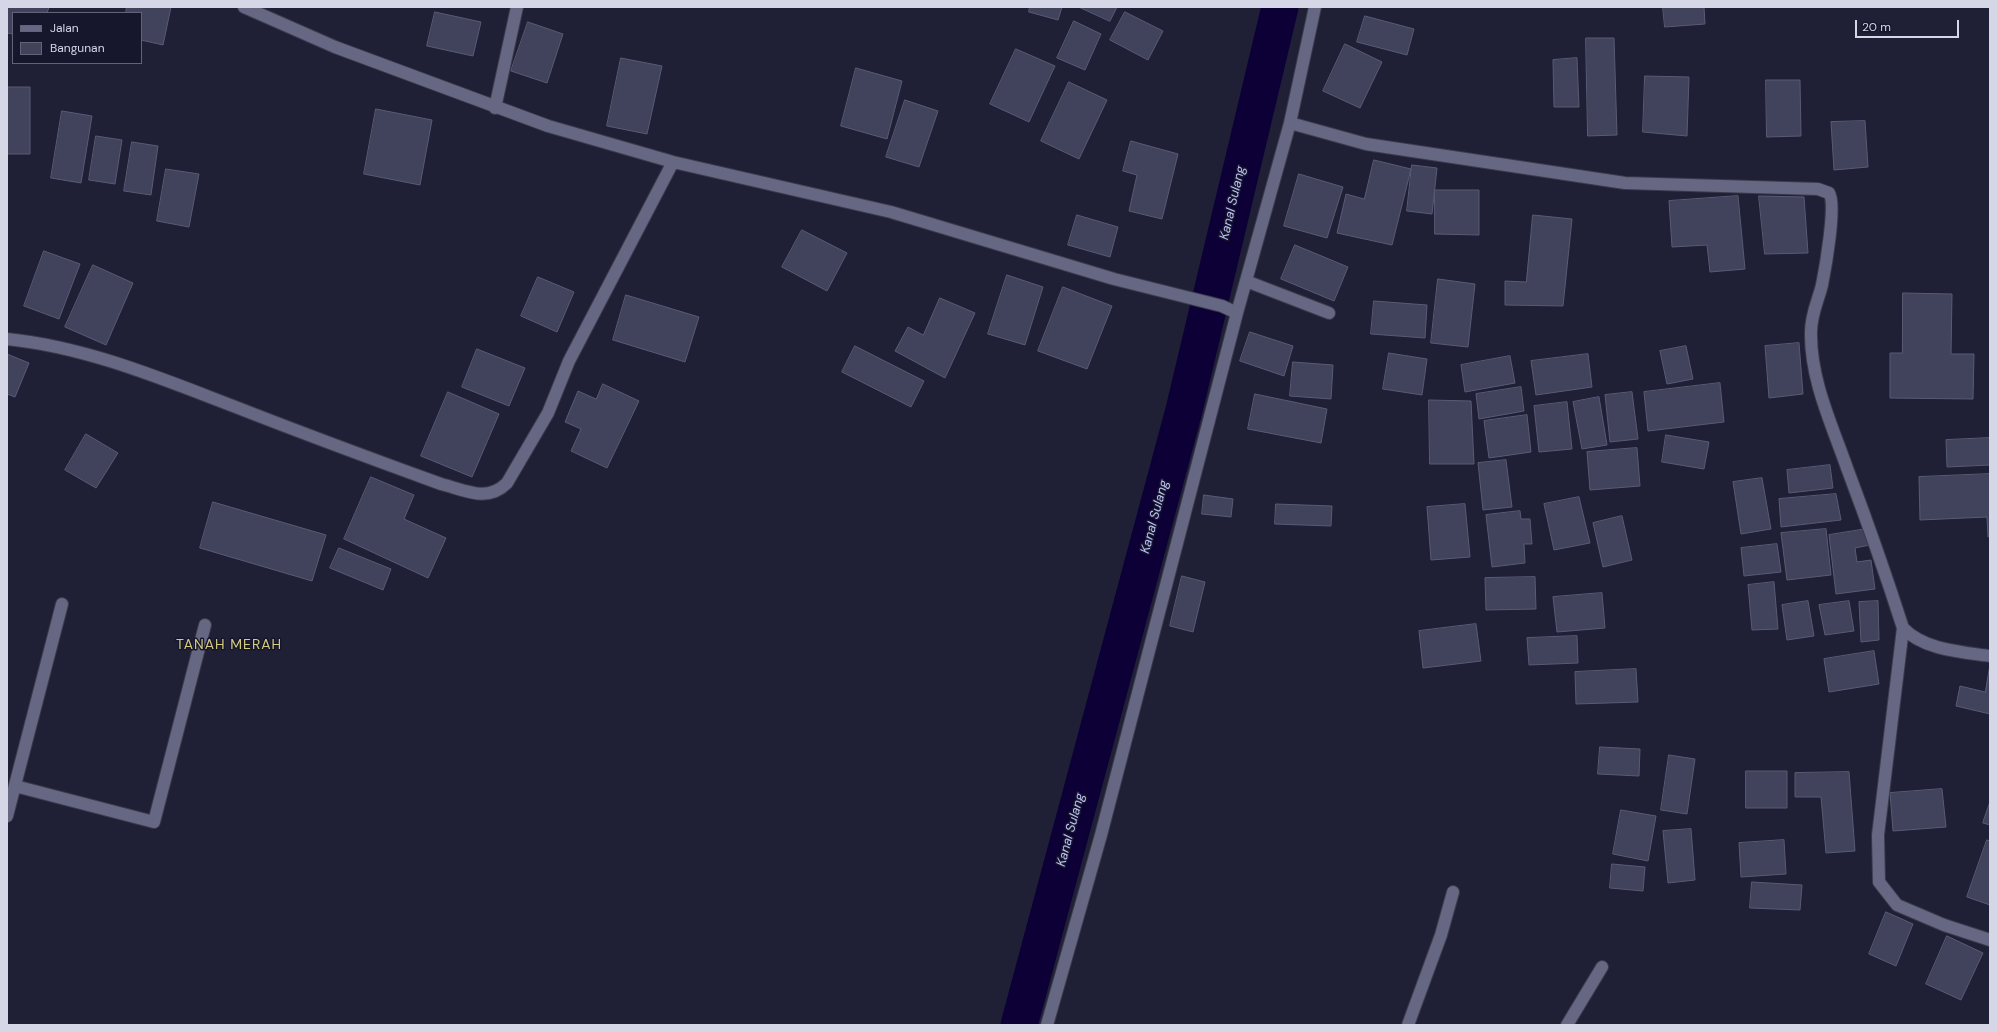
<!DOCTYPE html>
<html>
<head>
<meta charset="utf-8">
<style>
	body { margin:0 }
	#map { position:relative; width:1997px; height:1032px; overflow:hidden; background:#1f2036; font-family:"DM Sans",sans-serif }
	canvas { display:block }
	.frame { position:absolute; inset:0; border:8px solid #d5d6e6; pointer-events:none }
	.legend { position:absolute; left:12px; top:12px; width:130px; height:52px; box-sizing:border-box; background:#16162c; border:1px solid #626376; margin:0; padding:5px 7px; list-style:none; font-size:12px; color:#d5d6e6 }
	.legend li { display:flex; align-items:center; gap:8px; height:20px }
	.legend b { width:20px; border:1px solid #626376 }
	.scale { position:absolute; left:1855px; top:20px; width:104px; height:18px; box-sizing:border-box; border:2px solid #d5d6e6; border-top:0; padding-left:5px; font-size:12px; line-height:14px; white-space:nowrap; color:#d5d6e6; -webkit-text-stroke:3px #16162c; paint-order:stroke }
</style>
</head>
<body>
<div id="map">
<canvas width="1997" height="1032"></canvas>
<div class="frame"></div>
<ul class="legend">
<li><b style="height:5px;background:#666782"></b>Jalan</li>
<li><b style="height:11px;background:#41425b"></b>Bangunan</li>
</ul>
<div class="scale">20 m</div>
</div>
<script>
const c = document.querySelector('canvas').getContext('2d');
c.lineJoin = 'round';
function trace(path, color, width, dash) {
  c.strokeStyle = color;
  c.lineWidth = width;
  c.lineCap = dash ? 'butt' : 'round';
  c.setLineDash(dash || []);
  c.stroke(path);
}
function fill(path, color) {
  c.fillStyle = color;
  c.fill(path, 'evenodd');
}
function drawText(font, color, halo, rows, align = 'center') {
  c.font = font + ' "DM Sans",sans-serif';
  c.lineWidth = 3;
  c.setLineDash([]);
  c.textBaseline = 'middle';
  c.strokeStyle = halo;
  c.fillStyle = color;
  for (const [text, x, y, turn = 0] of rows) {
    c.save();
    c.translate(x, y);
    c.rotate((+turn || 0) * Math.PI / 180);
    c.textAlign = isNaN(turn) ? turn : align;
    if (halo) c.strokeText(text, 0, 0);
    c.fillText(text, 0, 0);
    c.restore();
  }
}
const canal = new Path2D(`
	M 1019,1025 L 1184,410 L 1280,7`);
const building = new Path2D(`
	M 7,7 L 49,7 L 47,13 L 13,13 L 13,34 L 7,33 Z
	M 127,7 L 171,7 L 163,45 L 141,40 L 141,13 L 126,13 Z
	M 1030,7 L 1062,7 L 1058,20 L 1029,12 Z
	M 1079,7 L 1117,7 L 1110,21 Z
	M 1663,7 L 1704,7 L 1705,24 L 1665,27 Z
	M 435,12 L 481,22 L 473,56 L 427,46 Z
	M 1125,12 L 1163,31 L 1148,60 L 1110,40 Z
	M 1365,16 L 1414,29 L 1407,55 L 1357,42 Z
	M 1074,21 L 1101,34 L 1085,70 L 1057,58 Z
	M 528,22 L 563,34 L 547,83 L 511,71 Z
	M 1586,38 L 1614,38 L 1617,135 L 1588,136 Z
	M 1345,44 L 1382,62 L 1360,108 L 1323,91 Z
	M 1016,49 L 1055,66 L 1029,122 L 990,104 Z
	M 621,58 L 662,66 L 647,134 L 607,126 Z
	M 1577,58 L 1579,107 L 1554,107 L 1553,60 Z
	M 856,68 L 902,81 L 887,139 L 841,126 Z
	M 1645,76 L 1689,77 L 1687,136 L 1643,132 Z
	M 1766,80 L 1800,80 L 1801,136 L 1767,137 Z
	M 1069,82 L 1107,100 L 1079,159 L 1041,141 Z
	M 7,87 L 30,87 L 30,154 L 7,154 Z
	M 905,100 L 938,111 L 919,167 L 886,157 Z
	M 376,109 L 432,120 L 420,185 L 364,174 Z
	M 62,111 L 92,116 L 81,183 L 51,178 Z
	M 1865,121 L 1868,167 L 1834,170 L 1831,122 Z
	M 96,136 L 122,140 L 115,184 L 89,180 Z
	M 1131,141 L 1178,154 L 1162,219 L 1129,211 L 1137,175 L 1123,171 Z
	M 132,142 L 158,146 L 151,195 L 124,191 Z
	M 1374,160 L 1411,169 L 1392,245 L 1337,233 L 1346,194 L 1364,199 Z
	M 1412,165 L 1437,168 L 1432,214 L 1407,211 Z
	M 166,169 L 199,174 L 189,227 L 157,221 Z
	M 1299,174 L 1343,187 L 1327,238 L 1284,226 Z
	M 1435,190 L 1479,190 L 1479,235 L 1435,234 Z
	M 1738,196 L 1745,269 L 1710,272 L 1707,245 L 1672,247 L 1669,201 Z
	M 1759,196 L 1804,197 L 1808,253 L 1765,254 Z
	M 1077,215 L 1118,227 L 1110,257 L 1068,245 Z
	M 1533,215 L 1572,219 L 1563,306 L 1505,305 L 1505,281 L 1526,282 Z
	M 802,230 L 847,253 L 827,291 L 782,267 Z
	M 1295,245 L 1348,267 L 1334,301 L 1281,279 Z
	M 44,251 L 80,264 L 59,319 L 24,306 Z
	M 93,265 L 133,283 L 106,345 L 65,327 Z
	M 1007,275 L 1043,287 L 1025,345 L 988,334 Z
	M 538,277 L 574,292 L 557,332 L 521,316 Z
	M 1438,279 L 1475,284 L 1468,347 L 1431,343 Z
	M 1063,287 L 1112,306 L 1087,369 L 1038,351 Z
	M 1903,293 L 1952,294 L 1951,354 L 1974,354 L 1973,399 L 1890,398 L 1890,353 L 1902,353 Z
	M 626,295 L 699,317 L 685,362 L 613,340 Z
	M 940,298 L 975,313 L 945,378 L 895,351 L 908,327 L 923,335 Z
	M 1374,301 L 1427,305 L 1425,338 L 1371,334 Z
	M 1250,332 L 1293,346 L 1284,376 L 1240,361 Z
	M 1799,343 L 1803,394 L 1769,398 L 1765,346 Z
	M 855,346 L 924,381 L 911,407 L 842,372 Z
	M 1686,346 L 1693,379 L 1667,384 L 1660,351 Z
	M 477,349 L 525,368 L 509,406 L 462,387 Z
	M 1389,353 L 1427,359 L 1422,395 L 1383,389 Z
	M 7,354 L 29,363 L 15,397 L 7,394 Z
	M 1588,354 L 1592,387 L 1536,395 L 1531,361 Z
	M 1510,356 L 1515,383 L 1465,392 L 1461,365 Z
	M 1293,362 L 1333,365 L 1331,399 L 1290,396 Z
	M 1720,383 L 1724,422 L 1648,431 L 1644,392 Z
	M 603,384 L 639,401 L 607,468 L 571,451 L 581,429 L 565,422 L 578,391 L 596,399 Z
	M 1521,387 L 1524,411 L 1479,419 L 1476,394 Z
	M 448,392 L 499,414 L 472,477 L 421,456 Z
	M 1632,392 L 1638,439 L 1610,442 L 1605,395 Z
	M 1255,394 L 1327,409 L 1321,443 L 1248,429 Z
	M 1599,397 L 1607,445 L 1582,449 L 1573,402 Z
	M 1429,400 L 1471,401 L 1474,464 L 1430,464 Z
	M 1567,402 L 1572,449 L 1539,452 L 1534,406 Z
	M 1527,415 L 1531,452 L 1489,458 L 1484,421 Z
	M 86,434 L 118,453 L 96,488 L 65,470 Z
	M 1666,435 L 1709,442 L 1704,469 L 1662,462 Z
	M 1990,438 L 1990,465 L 1947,467 L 1946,440 Z
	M 1637,448 L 1640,486 L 1590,490 L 1587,452 Z
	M 1506,460 L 1512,507 L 1483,510 L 1478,463 Z
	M 1830,465 L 1833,488 L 1789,493 L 1787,470 Z
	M 1990,474 L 1990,536 L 1988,537 L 1987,517 L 1920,520 L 1919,477 Z
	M 371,477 L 414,495 L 404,519 L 446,538 L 428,578 L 344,539 Z
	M 1762,478 L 1771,529 L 1741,534 L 1733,482 Z
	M 1836,494 L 1841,520 L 1781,527 L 1779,499 Z
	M 1204,495 L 1233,499 L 1231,517 L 1202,514 Z
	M 1579,497 L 1590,543 L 1554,550 L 1544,504 Z
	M 213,502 L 326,535 L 312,581 L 200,548 Z
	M 1276,504 L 1332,506 L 1331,526 L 1275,524 Z
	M 1465,504 L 1470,557 L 1431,560 L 1427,507 Z
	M 1520,511 L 1521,519 L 1530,519 L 1532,544 L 1524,544 L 1525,563 L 1492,567 L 1486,515 Z
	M 1622,516 L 1632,560 L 1603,567 L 1593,523 Z
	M 1826,529 L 1831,575 L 1787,580 L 1781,533 Z
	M 1867,529 L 1870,545 L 1855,548 L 1857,562 L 1871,560 L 1875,589 L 1836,594 L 1829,535 Z
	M 1777,544 L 1781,572 L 1744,576 L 1741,548 Z
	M 339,548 L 391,569 L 383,590 L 330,568 Z
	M 1182,576 L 1205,582 L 1193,632 L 1170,626 Z
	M 1535,577 L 1536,609 L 1486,610 L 1485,578 Z
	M 1774,582 L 1778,629 L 1752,630 L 1748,585 Z
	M 1602,593 L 1605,628 L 1557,632 L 1553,597 Z
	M 1808,601 L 1814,636 L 1787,640 L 1782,605 Z
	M 1849,601 L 1854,631 L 1825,635 L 1819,605 Z
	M 1878,601 L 1879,640 L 1861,642 L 1859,602 Z
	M 1476,624 L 1481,661 L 1423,668 L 1419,631 Z
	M 1577,636 L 1578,663 L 1529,665 L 1527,638 Z
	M 1874,651 L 1879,684 L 1829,692 L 1824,659 Z
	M 1990,665 L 1990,714 L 1956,706 L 1960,686 L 1985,692 Z
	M 1636,669 L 1638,702 L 1576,704 L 1575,672 Z
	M 1600,747 L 1640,749 L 1639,776 L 1598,774 Z
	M 1669,755 L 1695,759 L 1687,814 L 1661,810 Z
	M 1746,771 L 1787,771 L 1787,808 L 1746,808 Z
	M 1849,772 L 1855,851 L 1826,853 L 1821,797 L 1795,797 L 1795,773 Z
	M 1942,789 L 1946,827 L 1893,831 L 1890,793 Z
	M 1990,802 L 1990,825 L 1983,823 Z
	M 1621,810 L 1656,816 L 1648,861 L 1613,854 Z
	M 1691,829 L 1695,880 L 1668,883 L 1663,831 Z
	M 1784,840 L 1786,874 L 1741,877 L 1739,843 Z
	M 1987,840 L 1990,841 L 1990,905 L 1967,897 Z
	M 1612,864 L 1645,867 L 1643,891 L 1610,888 Z
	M 1752,882 L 1802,885 L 1800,910 L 1750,908 Z
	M 1886,912 L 1913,924 L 1896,966 L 1869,954 Z
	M 1947,936 L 1983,953 L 1961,1000 L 1926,984 Z`);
const street = new Path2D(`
	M 244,7 L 335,47 L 548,126 L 673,162 L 891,212 L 1114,279 L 1222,306 L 1237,313
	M 495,108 L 517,7
	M 1290,123 L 1366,144 L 1625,183 L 1818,189 L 1829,193 C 1837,203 1825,270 1822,285 C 1818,301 1811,314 1811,332 C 1810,379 1832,425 1847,468 C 1867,521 1886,575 1903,628 C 1924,650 1961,652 1990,656
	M 1246,281 L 1329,313
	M 7,339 C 86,347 160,378 233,406 C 302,433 372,459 441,484 C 465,490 487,503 507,483 L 548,413 L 569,361 L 673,162
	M 1903,628 L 1878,835 L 1879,882 L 1897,905 L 1944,925 L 1990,940
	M 15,786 L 154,822 L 205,625
	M 7,816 L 62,604
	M 1047,1025 L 1101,835 L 1237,313 L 1290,123 L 1315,7
	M 1408,1025 L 1441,935 L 1453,892
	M 1567,1025 L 1602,967`);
const waterNames = [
	["Kanal Sulang",1233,203,-77],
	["Kanal Sulang",1155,517,-75],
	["Kanal Sulang",1071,830,-75]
];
const quarterNames = [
	["TANAH MERAH",229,645]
];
trace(canal, '#0d0037', 37);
fill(building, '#41425b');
trace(building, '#595b75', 1);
trace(street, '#3b3a4d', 14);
trace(street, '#666782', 12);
drawText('italic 13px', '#bec1f9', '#16162c', waterNames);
c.letterSpacing = '1px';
drawText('14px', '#d7cd7f', '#16162c', quarterNames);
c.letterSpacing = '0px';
</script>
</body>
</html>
